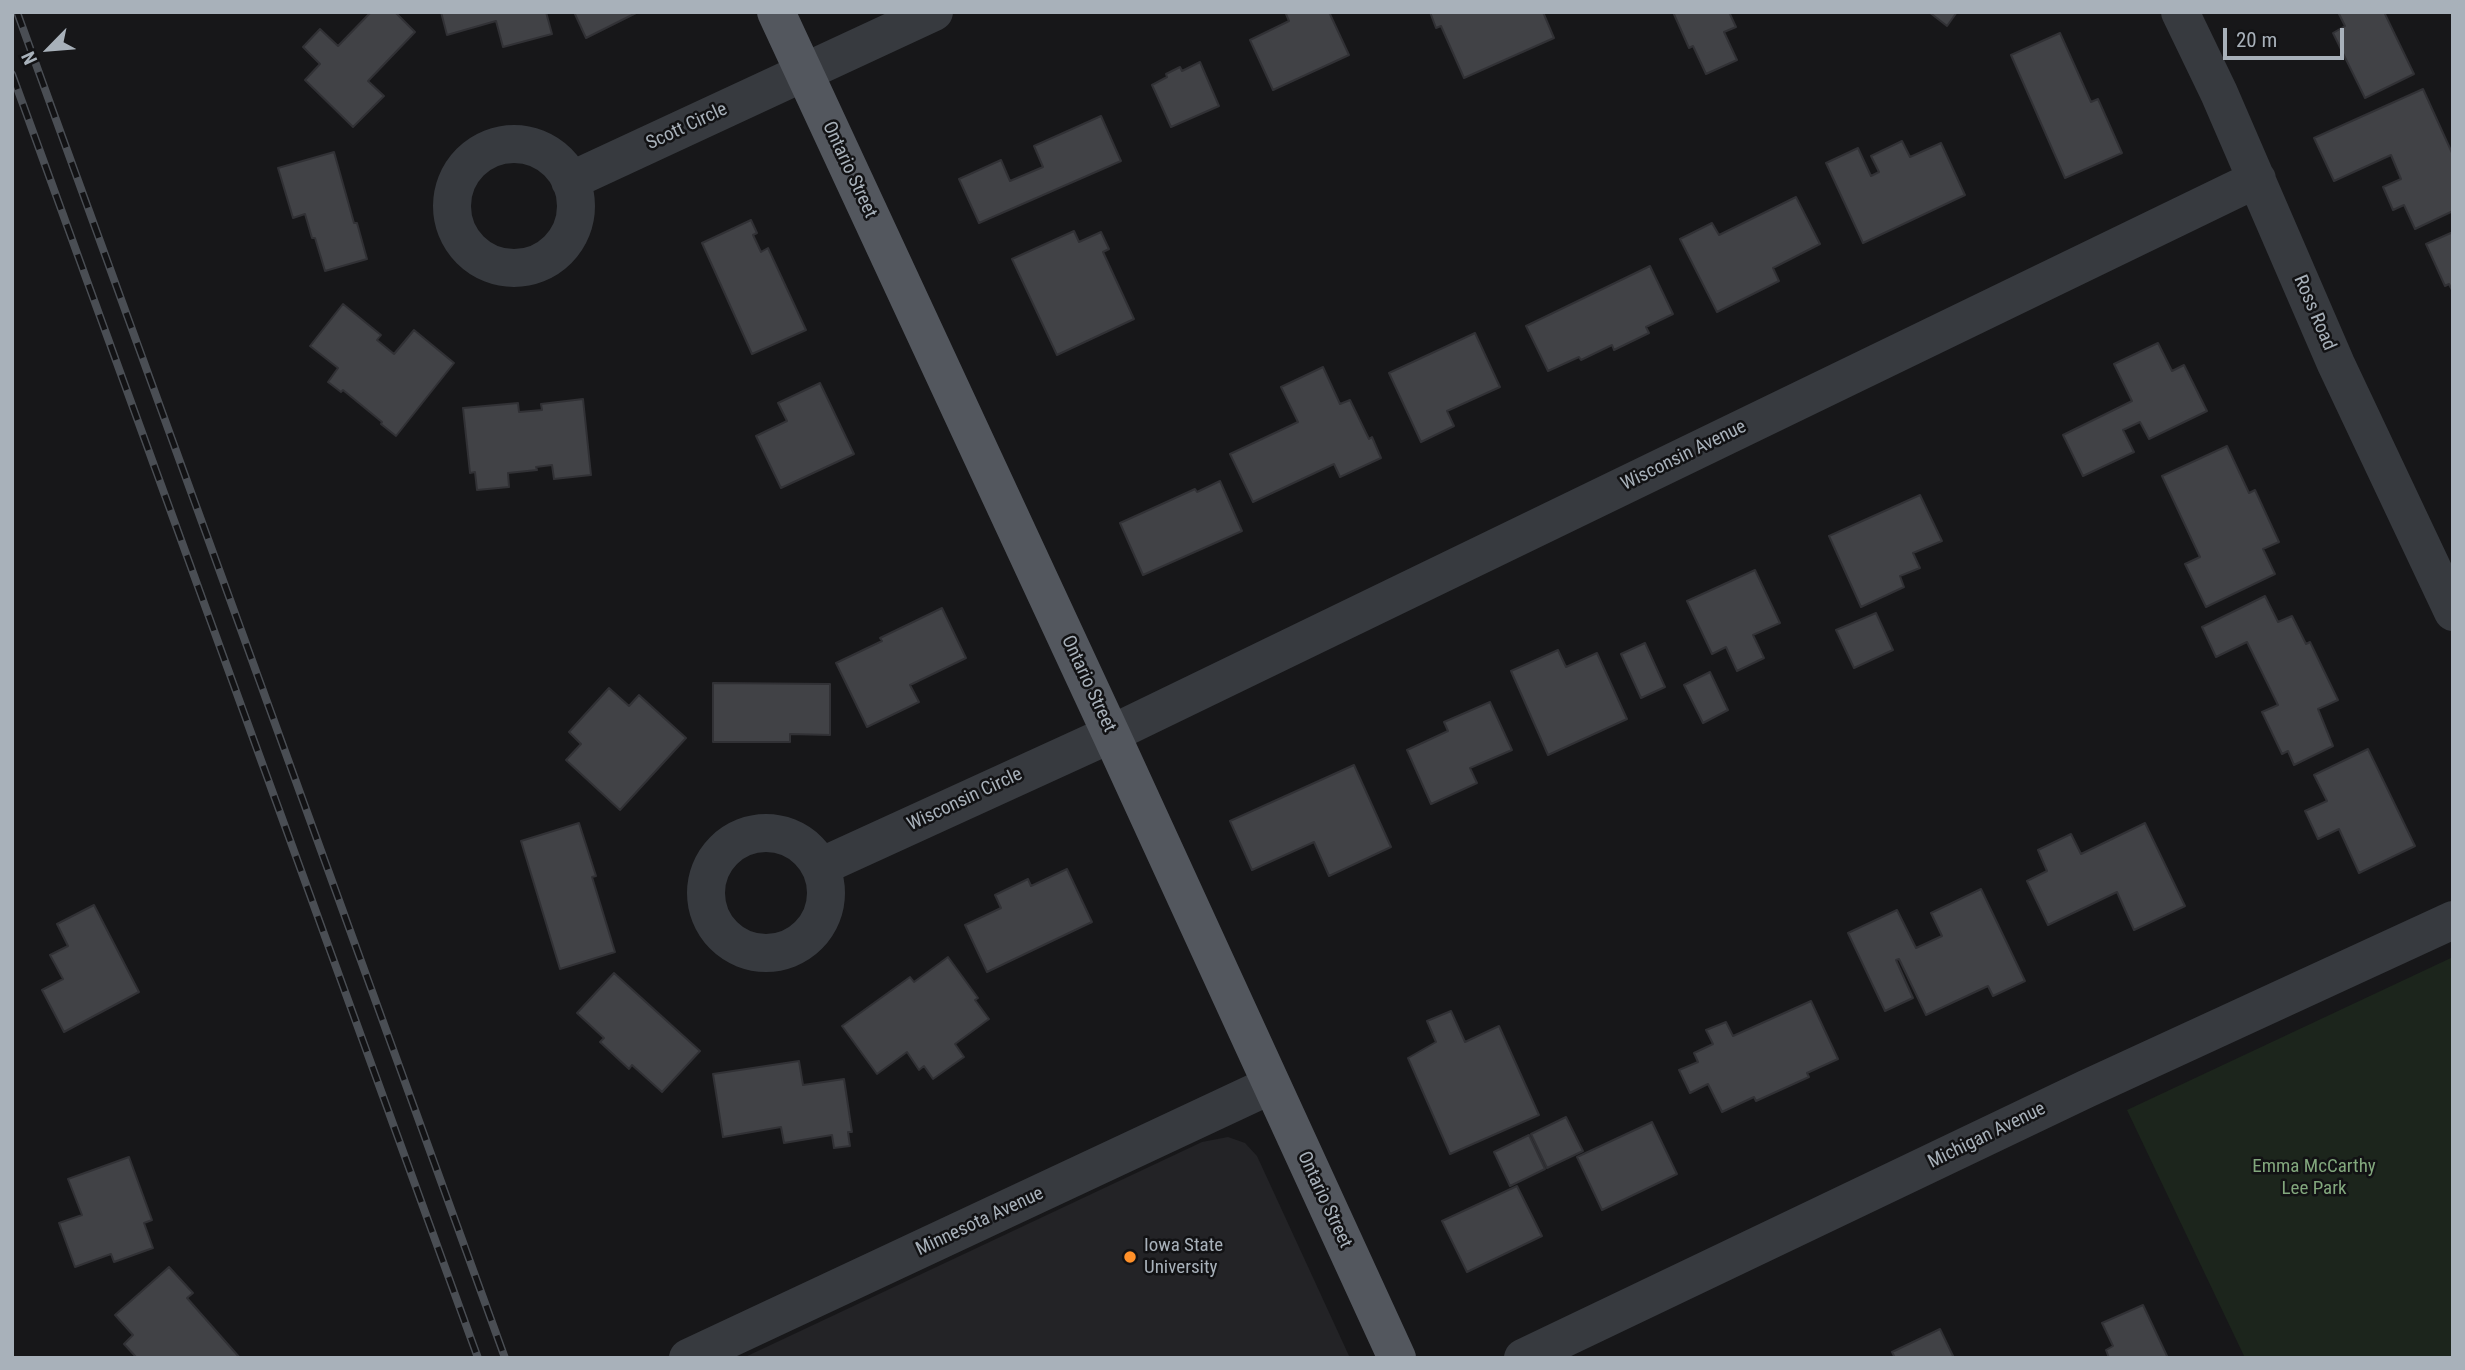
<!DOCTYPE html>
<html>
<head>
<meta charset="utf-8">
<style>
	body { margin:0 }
	#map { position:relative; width:2465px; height:1370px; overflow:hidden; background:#171719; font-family:"Roboto Condensed",sans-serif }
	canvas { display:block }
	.frame { position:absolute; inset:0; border:14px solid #a8b1ba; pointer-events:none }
	.north { position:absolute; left:14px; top:14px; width:70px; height:70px; -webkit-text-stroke:5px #121214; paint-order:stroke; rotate:245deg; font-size:19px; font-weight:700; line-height:28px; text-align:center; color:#a8b1ba }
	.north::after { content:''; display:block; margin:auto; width:24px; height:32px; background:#a8b1ba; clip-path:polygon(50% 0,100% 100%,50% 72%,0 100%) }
	.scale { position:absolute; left:2223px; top:28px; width:121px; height:32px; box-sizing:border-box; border:4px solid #a8b1ba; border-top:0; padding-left:9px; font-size:21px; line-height:24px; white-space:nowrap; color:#a8b1ba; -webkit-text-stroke:5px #121214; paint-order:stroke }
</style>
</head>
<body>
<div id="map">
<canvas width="2465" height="1370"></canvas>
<div class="frame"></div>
<div class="north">N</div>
<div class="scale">20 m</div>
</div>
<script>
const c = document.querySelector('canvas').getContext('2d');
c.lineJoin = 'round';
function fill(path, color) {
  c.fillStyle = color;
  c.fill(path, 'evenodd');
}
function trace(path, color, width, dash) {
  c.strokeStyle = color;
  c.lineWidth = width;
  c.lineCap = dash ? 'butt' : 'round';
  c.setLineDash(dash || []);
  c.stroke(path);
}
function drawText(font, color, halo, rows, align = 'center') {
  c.font = font + ' "Roboto Condensed",sans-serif';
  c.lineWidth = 5;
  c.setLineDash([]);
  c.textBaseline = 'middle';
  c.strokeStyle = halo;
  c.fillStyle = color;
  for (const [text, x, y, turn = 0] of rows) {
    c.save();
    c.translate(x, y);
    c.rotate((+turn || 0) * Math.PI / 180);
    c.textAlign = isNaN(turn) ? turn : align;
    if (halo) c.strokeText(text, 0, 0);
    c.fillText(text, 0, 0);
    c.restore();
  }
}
const built = new Path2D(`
	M 1228,1137 L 1245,1143 L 1257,1156 L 1350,1358 L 743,1358 L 1202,1142 Z`);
const green = new Path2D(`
	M 2453,957 L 2453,1358 L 2245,1358 L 2127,1110 Z`);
const building = new Path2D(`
	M 371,12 L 395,12 L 415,32 L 368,81 L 384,96 L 353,127 L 305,80 L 320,64 L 303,47 L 320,29 L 338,46 Z
	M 441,12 L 546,12 L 552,34 L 503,47 L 496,21 L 447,35 Z
	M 574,12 L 638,12 L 586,38 Z
	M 1289,12 L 1329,12 L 1349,55 L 1273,90 L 1250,40 L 1289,21 L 1286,14 Z
	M 1430,12 L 1543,12 L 1554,38 L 1464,78 L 1441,26 L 1436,28 Z
	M 1673,12 L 1729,12 L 1736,27 L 1724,32 L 1737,60 L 1706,74 L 1693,46 L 1689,48 Z
	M 1929,12 L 1957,12 L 1947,26 Z
	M 2338,12 L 2384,12 L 2414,74 L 2365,98 L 2333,33 L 2345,26 Z
	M 2060,33 L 2091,102 L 2098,99 L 2122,153 L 2065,178 L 2011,55 Z
	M 1200,62 L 1219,106 L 1171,127 L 1152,85 L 1167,77 L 1166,74 L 1180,67 L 1182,71 Z
	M 2423,89 L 2453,155 L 2453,211 L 2415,229 L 2404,205 L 2393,210 L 2383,187 L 2401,179 L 2391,155 L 2334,181 L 2314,138 Z
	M 1101,116 L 1121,161 L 979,223 L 959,179 L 1001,160 L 1010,181 L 1043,167 L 1034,146 Z
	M 1902,141 L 1910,157 L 1941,143 L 1965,195 L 1863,243 L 1826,163 L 1858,148 L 1871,176 L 1879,172 L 1871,156 Z
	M 334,152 L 354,223 L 357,223 L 367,259 L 325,271 L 315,238 L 312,238 L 305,214 L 293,218 L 278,168 Z
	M 1796,197 L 1820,244 L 1773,268 L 1779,281 L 1717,312 L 1680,239 L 1712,223 L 1719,235 Z
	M 751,220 L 757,233 L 753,235 L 761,252 L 768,248 L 806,330 L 752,354 L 702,243 Z
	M 1074,231 L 1079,242 L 1101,232 L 1109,249 L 1103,252 L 1134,319 L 1057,355 L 1012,259 Z
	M 2453,232 L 2453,292 L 2449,284 L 2445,286 L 2426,244 Z
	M 1650,266 L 1673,314 L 1646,327 L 1649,333 L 1614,350 L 1612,345 L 1581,360 L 1579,357 L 1548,371 L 1526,326 Z
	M 343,304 L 381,335 L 377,340 L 394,354 L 414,330 L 454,363 L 396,436 L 381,424 L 382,422 L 343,390 L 341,392 L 328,382 L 338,368 L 310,346 Z
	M 1475,333 L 1500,387 L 1447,411 L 1454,426 L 1421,442 L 1389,373 Z
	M 2158,343 L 2172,371 L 2184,365 L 2207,411 L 2149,439 L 2140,422 L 2123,430 L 2134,452 L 2083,476 L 2063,435 L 2132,401 L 2114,364 Z
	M 1323,367 L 1340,404 L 1350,400 L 1369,439 L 1372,437 L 1381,458 L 1340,477 L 1334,464 L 1253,502 L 1230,454 L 1298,422 L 1281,387 Z
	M 820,383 L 854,454 L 781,488 L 756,436 L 787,421 L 778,403 Z
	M 583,399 L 591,475 L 554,479 L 552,465 L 536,467 L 537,470 L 508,473 L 509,487 L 477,490 L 475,472 L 470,473 L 463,408 L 518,403 L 519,412 L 542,410 L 541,404 Z
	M 2227,446 L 2249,493 L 2255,490 L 2279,542 L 2263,549 L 2275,574 L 2206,607 L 2185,564 L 2200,557 L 2162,476 Z
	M 1220,481 L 1242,531 L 1143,575 L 1120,523 L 1195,489 L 1197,492 Z
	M 1920,495 L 1942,541 L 1913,553 L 1920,568 L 1900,576 L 1904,587 L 1861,607 L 1829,536 Z
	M 1755,570 L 1780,623 L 1753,635 L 1764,658 L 1737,671 L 1726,647 L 1712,654 L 1687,601 Z
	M 2265,596 L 2278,622 L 2292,616 L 2306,644 L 2310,642 L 2338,700 L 2318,709 L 2333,746 L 2294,765 L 2288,751 L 2282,754 L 2262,712 L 2278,705 L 2247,642 L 2216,657 L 2202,627 Z
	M 942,608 L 966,658 L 910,685 L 919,702 L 867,727 L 836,663 L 882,641 L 880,638 Z
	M 1876,613 L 1893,650 L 1854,668 L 1836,630 Z
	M 1645,643 L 1665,687 L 1641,698 L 1621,654 Z
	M 1558,650 L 1566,667 L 1597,653 L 1627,719 L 1548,755 L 1511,671 Z
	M 1710,672 L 1728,710 L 1703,723 L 1684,685 Z
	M 713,683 L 830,684 L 830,735 L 790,734 L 790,742 L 713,742 Z
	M 609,688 L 629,706 L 639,695 L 686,738 L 620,810 L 566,760 L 581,744 L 569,732 Z
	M 1490,702 L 1512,750 L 1470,768 L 1477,783 L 1431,804 L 1407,750 L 1448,731 L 1444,722 Z
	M 2368,749 L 2415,846 L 2359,873 L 2339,829 L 2318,839 L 2305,811 L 2327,801 L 2314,775 Z
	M 1354,765 L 1391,847 L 1329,876 L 1314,842 L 1252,870 L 1230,821 Z
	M 579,823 L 596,876 L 592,877 L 615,952 L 560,969 L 521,841 Z
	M 2145,823 L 2185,906 L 2134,930 L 2117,892 L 2048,925 L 2027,881 L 2047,871 L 2038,850 L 2071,834 L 2081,854 Z
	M 1067,869 L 1092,922 L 987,972 L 965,925 L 1001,908 L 995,895 L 1028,879 L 1031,886 Z
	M 1981,889 L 2025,981 L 1993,996 L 1988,986 L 1926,1015 L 1899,959 L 1896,960 L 1913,998 L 1885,1011 L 1848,933 L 1897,910 L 1916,948 L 1942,936 L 1931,913 Z
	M 94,905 L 139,992 L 64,1032 L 42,990 L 63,979 L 50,955 L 68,946 L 57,924 Z
	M 948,957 L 978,998 L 975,1000 L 989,1019 L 955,1044 L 964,1057 L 933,1079 L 924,1066 L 919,1070 L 907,1052 L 877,1074 L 842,1026 L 910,977 L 914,982 Z
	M 614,973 L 700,1051 L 662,1092 L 632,1065 L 629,1069 L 600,1042 L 604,1038 L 577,1013 Z
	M 1811,1001 L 1838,1059 L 1807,1073 L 1809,1077 L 1756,1101 L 1754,1097 L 1722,1112 L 1708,1084 L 1690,1093 L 1679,1070 L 1698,1062 L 1694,1053 L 1713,1044 L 1706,1030 L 1726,1022 L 1733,1036 Z
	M 1451,1011 L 1465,1042 L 1499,1026 L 1539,1115 L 1450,1154 L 1408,1058 L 1436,1042 L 1427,1021 Z
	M 799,1061 L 803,1085 L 844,1079 L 852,1132 L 848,1132 L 850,1146 L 834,1148 L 832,1135 L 784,1143 L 781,1127 L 723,1137 L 713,1074 Z
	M 1566,1117 L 1583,1151 L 1547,1168 L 1531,1134 Z
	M 1652,1122 L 1677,1174 L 1602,1210 L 1577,1157 Z
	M 1529,1135 L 1545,1169 L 1510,1186 L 1494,1152 Z
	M 129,1157 L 152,1220 L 144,1223 L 153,1248 L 114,1262 L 111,1254 L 75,1267 L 59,1223 L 82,1215 L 68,1179 Z
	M 1517,1186 L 1542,1236 L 1467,1272 L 1442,1221 Z
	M 169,1267 L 193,1293 L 187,1298 L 240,1358 L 137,1358 L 124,1344 L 133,1335 L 115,1315 Z
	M 2143,1305 L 2168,1358 L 2109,1358 L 2106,1350 L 2113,1346 L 2102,1323 Z
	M 1940,1329 L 1954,1358 L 1895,1358 L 1892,1352 Z`);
const minor = new Path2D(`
	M 2180,12 L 2219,93 L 2336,364 L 2453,612
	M452 206a62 62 0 1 1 124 0a62 62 0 1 1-124 0Z
	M 570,181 L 934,12
	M706 893a60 60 0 1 1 120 0a60 60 0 1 1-120 0Z
	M 820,867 L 1111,734 L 2257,179
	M 688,1358 L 1271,1085
	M 1523,1358 L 2086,1089 L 2453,920`);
const major = new Path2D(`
	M 776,12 L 1111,734 L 1397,1358`);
const rail = new Path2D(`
	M 17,12 L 505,1358
	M 12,74 L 478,1358`);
const markers = [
	[1130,1257,7,"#ff9029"]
];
const streetNames = [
	["Scott Circle",687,127,-25],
	["Ontario Street",849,170,65],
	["Ross Road",2314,313,67],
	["Wisconsin Avenue",1684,456,-26],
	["Ontario Street",1088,684,65],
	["Wisconsin Circle",965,800,-25],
	["Michigan Avenue",1987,1136,-26],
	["Ontario Street",1324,1200,65],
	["Minnesota Avenue",980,1222,-25]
];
const parkNames = [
	["Emma McCarthy",2314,1167],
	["Lee Park",2314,1189]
];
const poiNames = [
	["Iowa State",1144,1246],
	["University",1144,1268]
];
fill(built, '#232326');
fill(green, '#1c251c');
fill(building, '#414246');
trace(building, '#313135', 2);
trace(minor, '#373a3f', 38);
trace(major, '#53575e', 38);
trace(rail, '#4a4e54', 8);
trace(rail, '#121214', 5, [16]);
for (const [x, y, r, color] of markers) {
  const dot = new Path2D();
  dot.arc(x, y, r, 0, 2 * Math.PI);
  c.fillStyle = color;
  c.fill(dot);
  trace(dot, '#121214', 2.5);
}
drawText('19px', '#a8b1ba', '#121214', streetNames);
drawText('19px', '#82a77d', '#121214', parkNames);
drawText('19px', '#a8b1ba', '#121214', poiNames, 'left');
</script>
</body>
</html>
